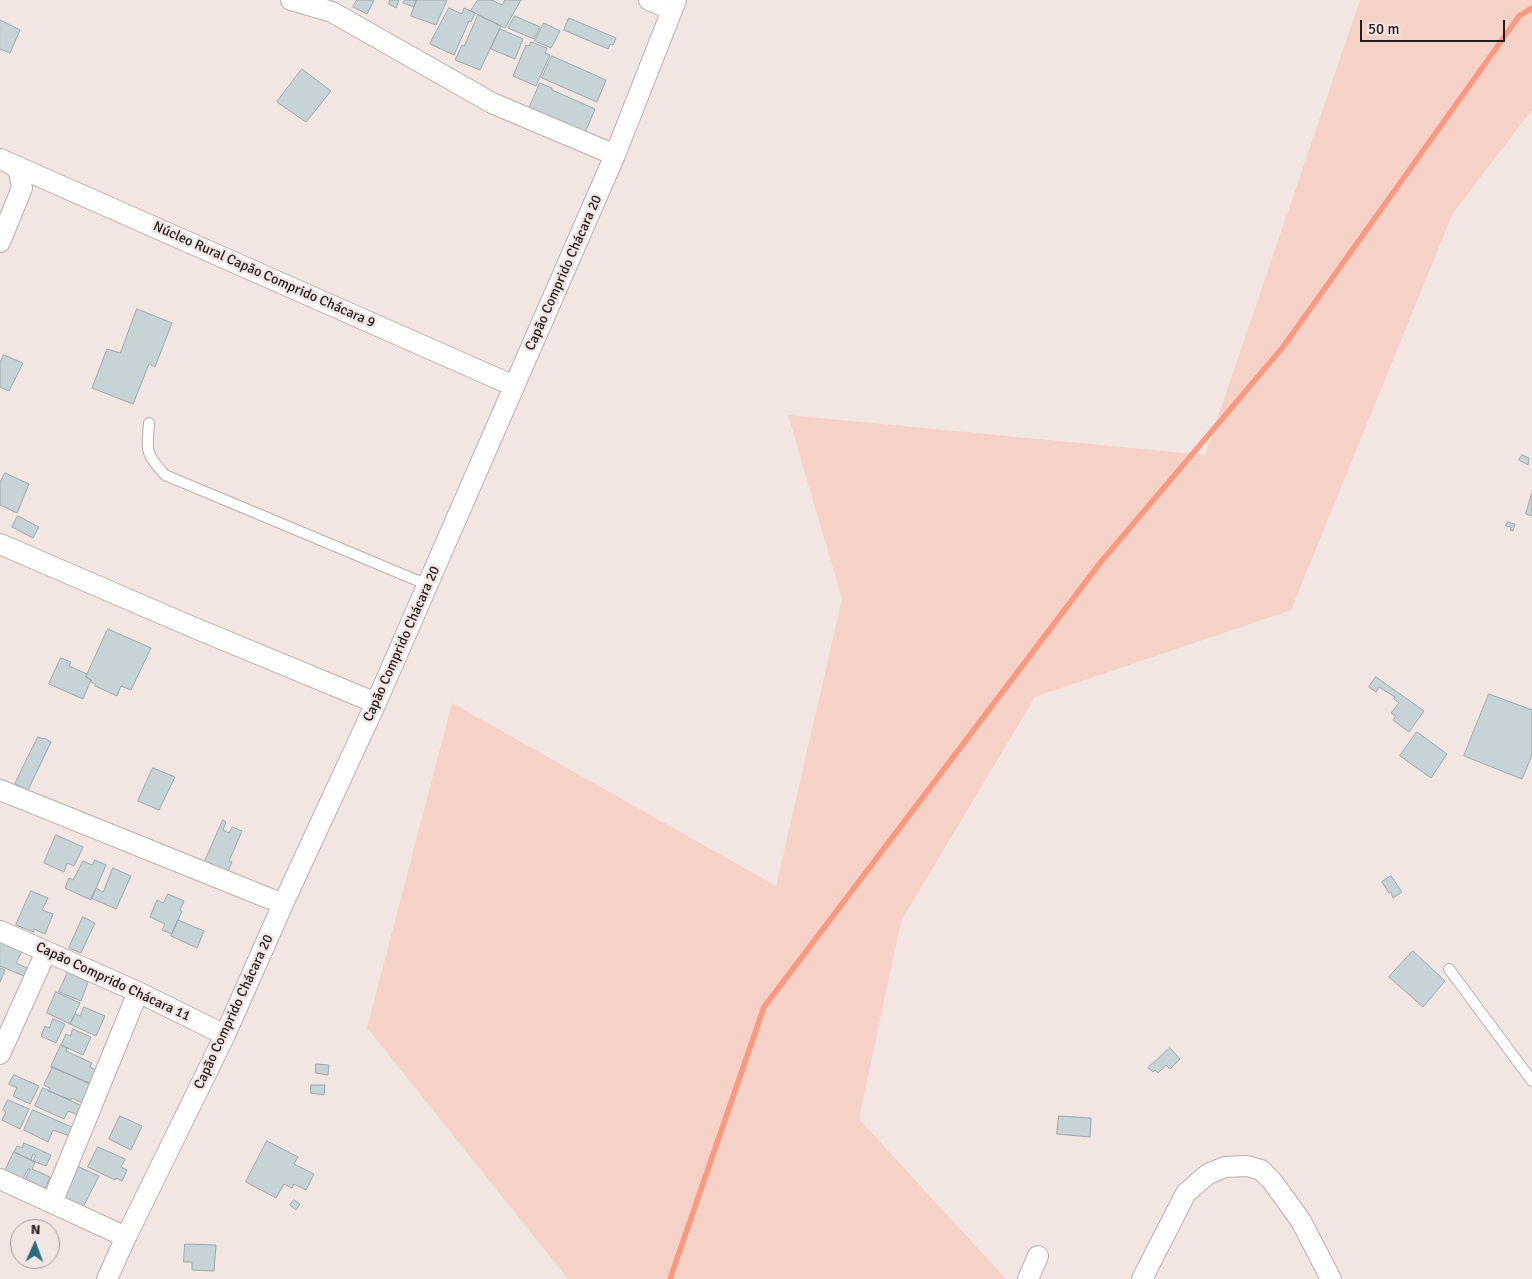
<!DOCTYPE html>
<html>
<head>
<meta charset="utf-8">
<style>
	body { margin:0 }
	#map { position:relative; width:1532px; height:1279px; overflow:hidden; background:#f2e6e2; font-family:Signika,sans-serif }
	canvas { display:block }
	.north { position:absolute; left:10px; top:1219px; width:50px; height:50px; box-sizing:border-box; background:#f2e6e2; border:1px solid #9f9693; border-radius:50%; rotate:2deg; font-size:14px; font-weight:700; line-height:20px; text-align:center; color:#231e1d }
	.north::after { content:''; display:block; margin:auto; width:18px; height:22px; background:#2a6a7e; clip-path:polygon(50% 0,100% 100%,50% 72%,0 100%) }
	.scale { position:absolute; left:1360px; top:20px; width:145px; height:22px; box-sizing:border-box; border:2px solid #231e1d; border-top:0; padding-left:6px; font-size:15px; line-height:18px; white-space:nowrap; color:#231e1d; -webkit-text-stroke:4px #f2e6e2; paint-order:stroke }
</style>
</head>
<body>
<div id="map">
<canvas width="1532" height="1279"></canvas>
<div class="north">N</div>
<div class="scale">50 m</div>
</div>
<script>
const c = document.querySelector('canvas').getContext('2d');
c.lineJoin = 'round';
function fill(path, color) {
  c.fillStyle = color;
  c.fill(path, 'evenodd');
}
function trace(path, color, width, dash) {
  c.strokeStyle = color;
  c.lineWidth = width;
  c.lineCap = dash ? 'butt' : 'round';
  c.setLineDash(dash || []);
  c.stroke(path);
}
function drawText(font, color, halo, rows, align = 'center') {
  c.font = font + ' Signika,sans-serif';
  c.lineWidth = 5;
  c.setLineDash([]);
  c.textBaseline = 'middle';
  c.strokeStyle = halo;
  c.fillStyle = color;
  for (const [text, x, y, turn = 0] of rows) {
    c.save();
    c.translate(x, y);
    c.rotate((+turn || 0) * Math.PI / 180);
    c.textAlign = isNaN(turn) ? turn : align;
    if (halo) c.strokeText(text, 0, 0);
    c.fillText(text, 0, 0);
    c.restore();
  }
}
const green = new Path2D(`
	M 1360,0 L 1532,0 L 1532,110 L 1453,213 L 1291,610 L 1035,697 L 901,921 L 859,1119 L 1006,1279 L 568,1279 L 367,1028 L 452,703 L 776,886 L 842,599 L 788,415 L 1205,455 Z`);
const stream = new Path2D(`
	M 670,1279 L 764,1007 L 1100,563 L 1283,347 L 1519,16 L 1532,8`);
const building = new Path2D(`
	M 357,0 L 374,0 L 367,14 L 353,7 Z
	M 390,0 L 399,0 L 396,8 L 389,4 Z
	M 405,0 L 416,0 L 414,7 L 403,3 Z
	M 417,0 L 447,0 L 436,25 L 411,16 Z
	M 478,0 L 492,0 L 502,5 L 505,0 L 521,0 L 505,28 L 471,11 Z
	M 449,8 L 462,14 L 464,8 L 475,13 L 471,22 L 469,21 L 454,55 L 430,44 Z
	M 478,15 L 501,26 L 480,70 L 455,60 L 462,45 L 464,46 Z
	M 515,16 L 540,27 L 534,39 L 508,28 Z
	M 569,18 L 616,38 L 613,45 L 610,44 L 608,49 L 564,30 Z
	M 0,20 L 20,30 L 10,53 L 0,49 Z
	M 544,23 L 560,31 L 551,48 L 535,41 Z
	M 500,29 L 523,39 L 515,59 L 491,49 Z
	M 531,42 L 547,48 L 545,53 L 550,55 L 536,86 L 513,76 L 526,45 L 529,46 Z
	M 552,56 L 606,80 L 597,102 L 542,78 Z
	M 302,69 L 331,91 L 306,122 L 277,102 Z
	M 540,83 L 552,88 L 552,90 L 595,109 L 585,133 L 529,109 Z
	M 137,309 L 172,323 L 155,367 L 149,364 L 133,404 L 92,388 L 107,349 L 120,353 Z
	M 4,355 L 23,363 L 9,391 L 0,387 L 0,363 Z
	M 1522,455 L 1529,458 L 1528,465 L 1519,460 Z
	M 5,473 L 29,484 L 17,513 L 0,505 L 0,483 Z
	M 1532,493 L 1532,516 L 1526,514 Z
	M 18,516 L 39,527 L 33,538 L 12,527 Z
	M 1508,522 L 1515,524 L 1513,531 L 1510,530 L 1511,527 L 1506,526 Z
	M 108,629 L 151,648 L 131,690 L 121,686 L 117,696 L 95,686 L 95,684 L 91,682 L 91,680 L 86,677 Z
	M 61,658 L 71,662 L 69,666 L 87,674 L 86,677 L 91,680 L 83,699 L 49,684 Z
	M 1376,677 L 1424,711 L 1409,732 L 1393,720 L 1396,716 L 1391,713 L 1399,703 L 1394,699 L 1395,697 L 1379,687 L 1376,692 L 1369,687 Z
	M 1489,694 L 1532,710 L 1532,755 L 1522,779 L 1464,756 Z
	M 1417,732 L 1447,754 L 1431,778 L 1400,756 Z
	M 38,737 L 43,739 L 44,738 L 51,742 L 28,790 L 15,784 Z
	M 153,768 L 175,777 L 159,810 L 138,801 Z
	M 223,820 L 226,822 L 223,830 L 229,833 L 232,827 L 242,831 L 229,861 L 232,862 L 225,879 L 202,868 Z
	M 56,835 L 83,847 L 74,866 L 67,863 L 64,872 L 44,863 Z
	M 95,860 L 106,865 L 91,900 L 65,888 L 69,878 L 73,880 L 83,861 L 92,865 Z
	M 113,868 L 131,876 L 116,909 L 91,898 L 96,888 L 103,892 Z
	M 1391,876 L 1402,892 L 1393,898 L 1391,892 L 1389,893 L 1382,882 Z
	M 31,891 L 48,898 L 42,910 L 53,914 L 45,934 L 34,929 L 34,932 L 16,925 Z
	M 168,894 L 184,901 L 180,910 L 182,911 L 172,934 L 162,930 L 165,924 L 150,917 L 157,900 L 163,903 Z
	M 83,917 L 95,923 L 81,953 L 69,948 Z
	M 178,920 L 204,931 L 197,948 L 171,936 Z
	M 0,940 L 22,951 L 16,963 L 27,968 L 24,976 L 0,966 Z
	M 1413,951 L 1445,981 L 1423,1007 L 1389,977 Z
	M 0,968 L 5,970 L 0,982 Z
	M 68,972 L 88,982 L 81,1001 L 59,992 Z
	M 56,992 L 80,1003 L 70,1024 L 47,1013 Z
	M 84,1007 L 105,1016 L 96,1036 L 70,1024 L 75,1014 L 80,1016 Z
	M 53,1019 L 65,1024 L 56,1043 L 41,1036 L 45,1026 L 49,1028 Z
	M 73,1029 L 91,1037 L 83,1055 L 61,1045 L 66,1034 L 70,1036 Z
	M 61,1045 L 67,1048 L 66,1051 L 92,1063 L 90,1067 L 98,1071 L 92,1084 L 51,1067 Z
	M 1170,1048 L 1180,1059 L 1170,1069 L 1166,1065 L 1158,1073 L 1155,1070 L 1153,1072 L 1148,1068 Z
	M 316,1064 L 329,1065 L 328,1075 L 316,1073 Z
	M 53,1067 L 90,1084 L 82,1103 L 72,1098 L 71,1100 L 48,1091 L 50,1088 L 44,1085 Z
	M 14,1075 L 39,1086 L 30,1104 L 13,1096 L 17,1088 L 9,1084 Z
	M 311,1085 L 325,1085 L 324,1095 L 311,1093 Z
	M 43,1088 L 82,1106 L 78,1115 L 68,1111 L 64,1119 L 35,1106 Z
	M 8,1100 L 29,1109 L 20,1129 L 2,1120 L 6,1112 L 3,1110 Z
	M 33,1110 L 74,1128 L 70,1136 L 53,1130 L 48,1142 L 24,1130 Z
	M 120,1116 L 142,1126 L 131,1150 L 109,1139 Z
	M 1059,1116 L 1091,1118 L 1090,1137 L 1057,1134 Z
	M 267,1141 L 298,1157 L 294,1164 L 314,1174 L 306,1190 L 294,1184 L 292,1188 L 284,1184 L 276,1198 L 246,1182 Z
	M 24,1143 L 51,1155 L 46,1166 L 33,1161 L 36,1155 L 33,1154 L 31,1160 L 14,1152 L 17,1146 L 22,1148 Z
	M 98,1147 L 125,1159 L 121,1167 L 127,1170 L 122,1181 L 116,1178 L 115,1180 L 88,1167 Z
	M 14,1152 L 35,1162 L 32,1169 L 50,1177 L 44,1191 L 24,1182 L 30,1169 L 28,1169 L 22,1181 L 4,1173 Z
	M 79,1167 L 99,1176 L 82,1209 L 63,1200 Z
	M 294,1200 L 300,1204 L 296,1210 L 290,1205 Z
	M 185,1244 L 216,1245 L 214,1271 L 192,1270 L 192,1262 L 184,1262 Z`);
const service = new Path2D(`
	M 149,423 C 147,452 145,453 165,475 L 428,585
	M 1449,969 L 1532,1081`);
const minor = new Path2D(`
	M 291,0 L 332,12 L 492,103 L 615,155
	M 649,0 L 672,10
	M 0,159 L 514,386
	M 0,242 L 22,188 L 19,171 L 13,165
	M 0,544 L 190,626 L 376,703
	M 0,790 L 283,904
	M 0,931 L 138,992 L 225,1035
	M 0,1054 L 46,952
	M 0,1179 L 126,1237
	M 52,1203 L 138,992
	M 107,1279 L 126,1237 L 225,1035 L 283,904 L 376,703 L 615,155 L 676,0
	M 1028,1279 L 1038,1256
	M 1142,1279 L 1186,1193 L 1208,1174 L 1225,1167 L 1247,1166 L 1261,1170 L 1272,1181 L 1301,1221 L 1331,1279`);
const streetNames = [
	["Capão Comprido Chácara 20",564,273,-66],
	["Núcleo Rural Capão Comprido Chácara 9",264,275,24],
	["Capão Comprido Chácara 20",402,644,-66],
	["Capão Comprido Chácara 11",113,982,25],
	["Capão Comprido Chácara 20",234,1012,-65]
];
fill(green, '#f6d1c7');
trace(stream, '#fa997f', 5.5);
fill(building, '#c6d3d7');
trace(building, '#9ba7ac', 1);
trace(service, '#baaeab', 12);
trace(minor, '#baaeab', 22);
trace(service, '#fff', 10);
trace(minor, '#fff', 20);
drawText('14px', '#231e1d', '#f2e6e2', streetNames);
</script>
</body>
</html>
